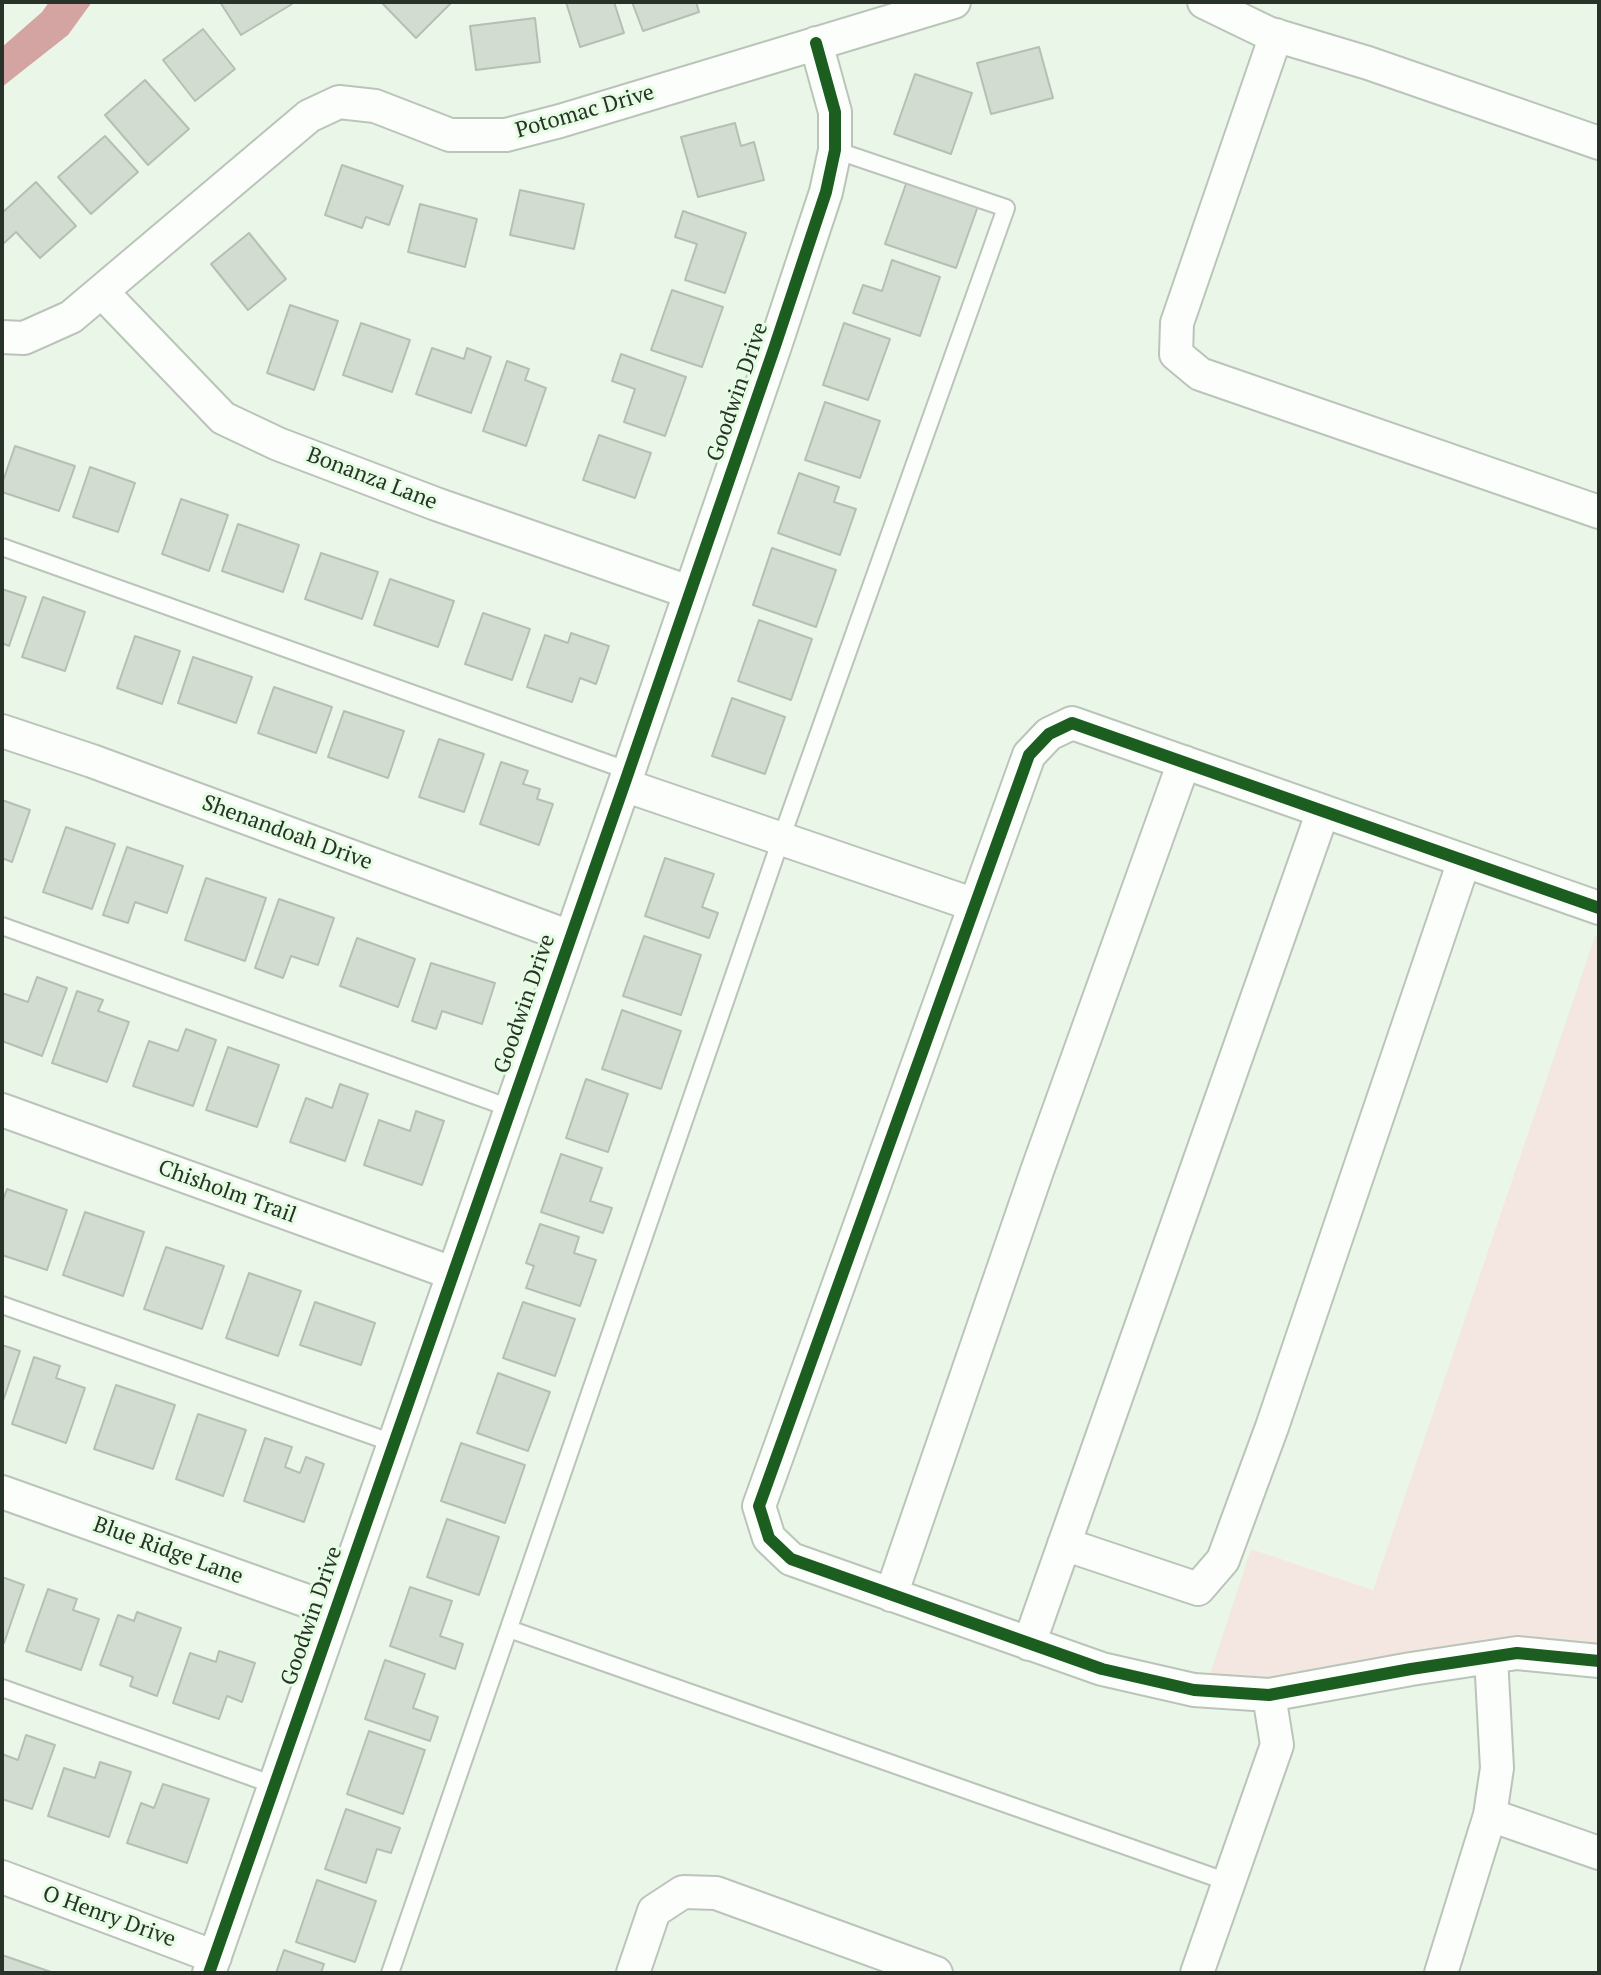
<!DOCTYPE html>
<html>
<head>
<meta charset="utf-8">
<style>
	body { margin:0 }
	#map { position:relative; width:1601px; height:1975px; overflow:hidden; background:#eaf7e8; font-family:"PT Serif",serif }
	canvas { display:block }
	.frame { position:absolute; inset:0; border:4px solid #293228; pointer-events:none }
</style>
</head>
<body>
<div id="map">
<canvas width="1601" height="1975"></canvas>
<div class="frame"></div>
</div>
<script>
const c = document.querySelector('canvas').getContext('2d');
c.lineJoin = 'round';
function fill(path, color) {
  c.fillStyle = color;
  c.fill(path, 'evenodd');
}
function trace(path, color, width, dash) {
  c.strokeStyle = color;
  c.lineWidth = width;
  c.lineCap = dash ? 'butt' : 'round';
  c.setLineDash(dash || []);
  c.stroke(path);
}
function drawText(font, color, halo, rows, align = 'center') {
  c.font = font + ' "PT Serif",serif';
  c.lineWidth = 6;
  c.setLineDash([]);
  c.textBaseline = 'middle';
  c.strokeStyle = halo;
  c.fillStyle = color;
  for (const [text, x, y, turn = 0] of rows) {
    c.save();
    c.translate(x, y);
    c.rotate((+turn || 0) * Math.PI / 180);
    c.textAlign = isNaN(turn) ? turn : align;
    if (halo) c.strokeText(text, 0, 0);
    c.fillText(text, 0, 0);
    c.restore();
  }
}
const green = new Path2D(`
	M 1595,936 L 1599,937 L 1599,1651 L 1485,1640 L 1346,1670 L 1272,1680 L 1208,1680 L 1251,1549 L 1373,1590 Z`);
const water = new Path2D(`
	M 49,2 L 92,2 L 68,35 L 2,87 L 2,47 L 42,12 Z`);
const building = new Path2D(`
	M 220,2 L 291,2 L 292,4 L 241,35 Z
	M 381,2 L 452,2 L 416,38 Z
	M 566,2 L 614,2 L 624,33 L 580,47 Z
	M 632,2 L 696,2 L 699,12 L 643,31 Z
	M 535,18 L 540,62 L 476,70 L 470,26 Z
	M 203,29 L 235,69 L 195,101 L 163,60 Z
	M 1039,47 L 1053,98 L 991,114 L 977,63 Z
	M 915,74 L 972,93 L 951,154 L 894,134 Z
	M 145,80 L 189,129 L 148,165 L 105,115 Z
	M 735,123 L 741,146 L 754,142 L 764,180 L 698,197 L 681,137 Z
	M 105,136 L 138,172 L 91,214 L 58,177 Z
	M 342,165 L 403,186 L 389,225 L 366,217 L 362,228 L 325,215 Z
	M 907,181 L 978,206 L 956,268 L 885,244 Z
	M 36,182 L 76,226 L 40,258 L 16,232 L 2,245 L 2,213 Z
	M 520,190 L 584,204 L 574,249 L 510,235 Z
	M 420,204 L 477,219 L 465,267 L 408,252 Z
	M 683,211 L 746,233 L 725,293 L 685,280 L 697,244 L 675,237 Z
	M 249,233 L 286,279 L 248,310 L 211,264 Z
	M 892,260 L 940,277 L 920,336 L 853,313 L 863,285 L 882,291 Z
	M 672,290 L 723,307 L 702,367 L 651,350 Z
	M 290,305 L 338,321 L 314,390 L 267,373 Z
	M 361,323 L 410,340 L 392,392 L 343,375 Z
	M 844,323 L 890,339 L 868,400 L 823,385 Z
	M 432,348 L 464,359 L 467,348 L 491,357 L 471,413 L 416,394 Z
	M 621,354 L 686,377 L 665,436 L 624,422 L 635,389 L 612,381 Z
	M 507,361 L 529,369 L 525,380 L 546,388 L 526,446 L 483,431 Z
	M 825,402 L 880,421 L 860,478 L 805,460 Z
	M 599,435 L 651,453 L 635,498 L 583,480 Z
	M 15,446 L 75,466 L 59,511 L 2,492 L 2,484 Z
	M 90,467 L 135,483 L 118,532 L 73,517 Z
	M 799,473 L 839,487 L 834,502 L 856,509 L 840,555 L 778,533 Z
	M 181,499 L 228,515 L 209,571 L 162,554 Z
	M 238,524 L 299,545 L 283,592 L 222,571 Z
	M 772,548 L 836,570 L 816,627 L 753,605 Z
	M 321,553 L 378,572 L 362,619 L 305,599 Z
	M 390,579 L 454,601 L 438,647 L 374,625 Z
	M 2,589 L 26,597 L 9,646 L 2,643 Z
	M 43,597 L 85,612 L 65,671 L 22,657 Z
	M 483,613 L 530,629 L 512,680 L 465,664 Z
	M 759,620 L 812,639 L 791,700 L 738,681 Z
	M 571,633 L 609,646 L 596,684 L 580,678 L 572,702 L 527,687 L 545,635 L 568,643 Z
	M 135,636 L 180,651 L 162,704 L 117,688 Z
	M 193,657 L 252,677 L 236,723 L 178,703 Z
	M 274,687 L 332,707 L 316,753 L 258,733 Z
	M 732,698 L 785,717 L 765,774 L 712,756 Z
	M 344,711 L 404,731 L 388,778 L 328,757 Z
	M 439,739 L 484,754 L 464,812 L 419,797 Z
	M 501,762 L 528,771 L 523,784 L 540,789 L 537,799 L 553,804 L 539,845 L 480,824 Z
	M 2,800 L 30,810 L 12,862 L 2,858 Z
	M 66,827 L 115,844 L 92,909 L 43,892 Z
	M 127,847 L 183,866 L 167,913 L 135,902 L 128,923 L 103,915 Z
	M 665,858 L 714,874 L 702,907 L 718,913 L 709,938 L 645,916 Z
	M 206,878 L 266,898 L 245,961 L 185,940 Z
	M 279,899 L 334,918 L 318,965 L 291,956 L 283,978 L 255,968 Z
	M 644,936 L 701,955 L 681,1015 L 623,996 Z
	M 357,938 L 415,959 L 398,1007 L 340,986 Z
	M 431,963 L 495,983 L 482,1024 L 442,1011 L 436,1029 L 412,1021 Z
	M 37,977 L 67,988 L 42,1056 L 2,1041 L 2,993 L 28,1002 Z
	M 77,991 L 103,1000 L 98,1011 L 129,1022 L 107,1082 L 52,1063 Z
	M 622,1010 L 681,1031 L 661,1089 L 602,1069 Z
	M 186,1029 L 216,1040 L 193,1106 L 133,1086 L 149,1041 L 178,1051 Z
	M 228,1047 L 279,1065 L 257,1127 L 206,1110 Z
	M 586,1079 L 628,1094 L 608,1152 L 566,1138 Z
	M 340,1084 L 368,1094 L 345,1161 L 290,1142 L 306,1098 L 332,1108 Z
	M 416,1111 L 444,1121 L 422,1185 L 364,1165 L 379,1120 L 410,1131 Z
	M 561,1154 L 602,1168 L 590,1201 L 612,1208 L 603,1233 L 541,1212 Z
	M 7,1189 L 67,1210 L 47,1270 L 2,1255 L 2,1203 Z
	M 85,1212 L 144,1232 L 123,1296 L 63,1275 Z
	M 540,1224 L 579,1237 L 574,1253 L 596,1260 L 580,1306 L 526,1288 L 534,1266 L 526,1263 Z
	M 166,1247 L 224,1266 L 202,1329 L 144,1309 Z
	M 249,1273 L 301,1291 L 278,1356 L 226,1338 Z
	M 315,1302 L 375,1323 L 361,1365 L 300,1345 Z
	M 523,1302 L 575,1319 L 555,1376 L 503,1358 Z
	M 2,1345 L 20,1351 L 2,1404 Z
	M 34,1357 L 60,1366 L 56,1378 L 85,1388 L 66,1443 L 12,1424 Z
	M 498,1373 L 550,1392 L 528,1451 L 477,1433 Z
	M 116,1385 L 175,1405 L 153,1469 L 94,1449 Z
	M 198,1414 L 246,1430 L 223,1496 L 176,1479 Z
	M 265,1438 L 292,1447 L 285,1467 L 300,1473 L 306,1457 L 324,1464 L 304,1522 L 244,1501 Z
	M 461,1443 L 525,1465 L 505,1523 L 441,1501 Z
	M 447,1519 L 499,1537 L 479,1595 L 427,1577 Z
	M 2,1577 L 24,1585 L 4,1643 L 2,1642 Z
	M 410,1587 L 452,1601 L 440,1636 L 463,1644 L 455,1669 L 390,1646 Z
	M 48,1589 L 77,1599 L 73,1610 L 99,1619 L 81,1670 L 26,1651 Z
	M 137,1612 L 181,1628 L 157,1696 L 130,1686 L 133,1677 L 100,1665 L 118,1615 L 134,1621 Z
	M 219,1651 L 255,1663 L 242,1702 L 227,1696 L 219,1719 L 173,1703 L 190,1653 L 216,1662 Z
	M 385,1660 L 425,1674 L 413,1708 L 438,1717 L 430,1741 L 365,1719 Z
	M 369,1731 L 425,1750 L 403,1814 L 347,1794 Z
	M 26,1735 L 55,1745 L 32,1809 L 2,1799 L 2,1754 L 18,1760 Z
	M 100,1762 L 131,1772 L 109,1837 L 48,1816 L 64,1768 L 95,1778 Z
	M 163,1784 L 209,1799 L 187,1863 L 127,1843 L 141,1803 L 154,1808 Z
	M 346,1809 L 400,1828 L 391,1853 L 377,1849 L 366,1883 L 325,1869 Z
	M 317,1880 L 376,1901 L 355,1962 L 296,1942 Z
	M 284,1950 L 324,1964 L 321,1973 L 276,1973 Z
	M 2,1955 L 51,1972 L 51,1973 L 2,1973 Z`);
const lane = new Path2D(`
	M 2,547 L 629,771
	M 2,926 L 510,1108
	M 2,1305 L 393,1443
	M 509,1629 L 1228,1882
	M 2,1688 L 274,1785
	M 390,1973 L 781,839 L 1006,208 L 835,150`);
const street = new Path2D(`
	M 1204,2 L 1268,33 L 1368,63 L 1599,143
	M 1276,35 L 1177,323 L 1176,354 L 1200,374 L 1599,512
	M 102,292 L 223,418 L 278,444 L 436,504 L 689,592
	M 2,337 L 24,338 L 71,317 L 309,116 L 339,102 L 375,106 L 450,135 L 506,135 L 560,121 L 954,2
	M 2,731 L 92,761 L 570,937
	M 624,785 L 975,905
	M 1599,908 L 1072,723 L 1049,734 L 1029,755 L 759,1506 L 769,1538 L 791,1559 L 1102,1669 L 1194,1690 L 1269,1695 L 1411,1669 L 1517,1653 L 1599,1661
	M 2,1110 L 452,1273
	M 2,1492 L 335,1611
	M 1064,1544 L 1198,1589 L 1223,1560 L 1272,1427 L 1464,861
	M 891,1595 L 1037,1171 L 1184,762
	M 1029,1644 L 1323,811
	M 1490,1815 L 1599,1853
	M 2,1877 L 215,1957
	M 209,1973 L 624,785 L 775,346 L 826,192 L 835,150 L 835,112 L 816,43
	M 633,1973 L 654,1911 L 683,1892 L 716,1893 L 936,1973
	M 1197,1973 L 1277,1745 L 1269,1695
	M 1441,1973 L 1490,1815 L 1497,1768 L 1491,1657`);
const cycleway = new Path2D(`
	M 1599,908 L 1072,723 L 1049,734 L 1029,755 L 759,1506 L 769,1538 L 791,1559 L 1102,1669 L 1194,1690 L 1269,1695 L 1411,1669 L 1517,1653 L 1599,1661
	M 209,1973 L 624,785 L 775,346 L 826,192 L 835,150 L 835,112 L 816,43`);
const streetNames = [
	["Potomac Drive",585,112,-16],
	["Goodwin Drive",738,392,-71],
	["Bonanza Lane",372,479,21],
	["Shenandoah Drive",287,833,20],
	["Goodwin Drive",525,1004,-71],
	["Chisholm Trail",227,1192,20],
	["Blue Ridge Lane",168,1551,20],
	["Goodwin Drive",312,1616,-71],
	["O Henry Drive",109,1917,20]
];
fill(green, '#f4e7e1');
fill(water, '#d4a4a2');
fill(building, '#d2dcd0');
trace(building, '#b6bfb4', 2);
trace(lane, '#bac4b9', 20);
trace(street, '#bac4b9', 36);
trace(lane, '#fcfefc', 16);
trace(street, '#fcfefc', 32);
trace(cycleway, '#1b5e20', 12);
drawText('22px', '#293228', '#e5fde2', streetNames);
</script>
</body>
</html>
